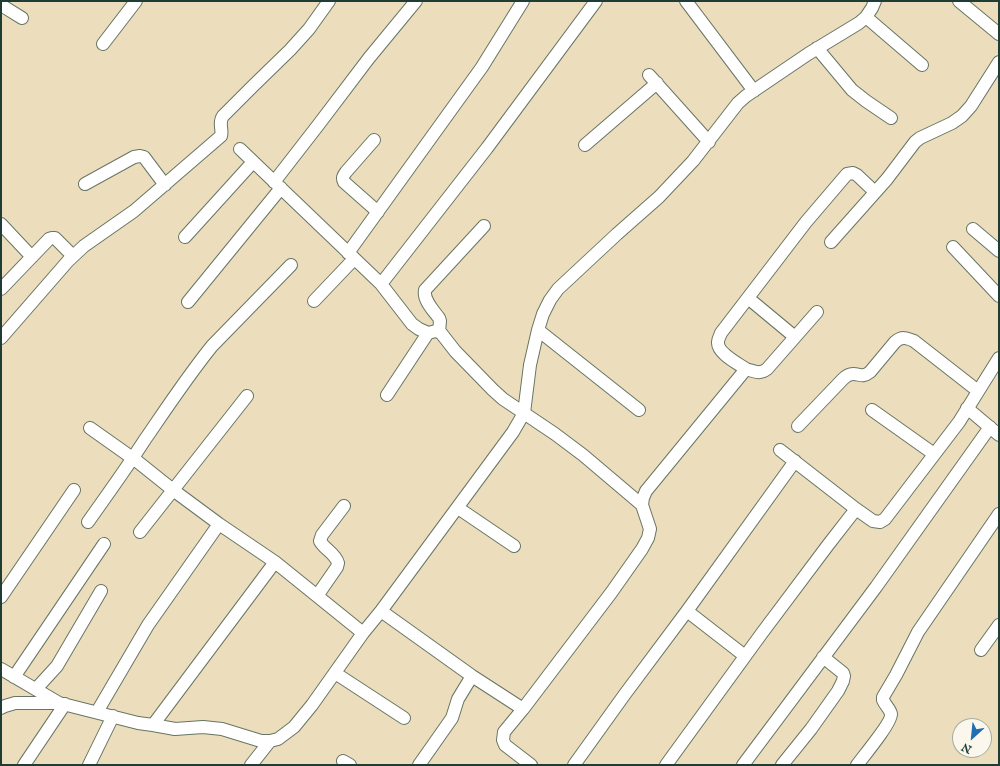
<!DOCTYPE html>
<html>
<head>
<meta charset="utf-8">
<style>
	body { margin:0 }
	#map { position:relative; width:1000px; height:766px; overflow:hidden; background:#ecdebc; font-family:"IM FELL English",serif }
	canvas { display:block }
	.frame { position:absolute; inset:0; border:2px solid #1f3d34; pointer-events:none }
	.north { position:absolute; left:952px; top:718px; width:40px; height:40px; box-sizing:border-box; background:#fbf7ec; border:1px solid #a3ada2; border-radius:50%; rotate:207deg; font-size:11px; font-weight:700; line-height:16px; text-align:center; color:#1f3d34 }
	.north::after { content:''; display:block; margin:auto; width:14px; height:18px; background:#1f6fb2; clip-path:polygon(50% 0,100% 100%,50% 72%,0 100%) }
</style>
</head>
<body>
<div id="map">
<canvas width="1000" height="766"></canvas>
<div class="frame"></div>
<div class="north">N</div>
</div>
<script>
const c = document.querySelector('canvas').getContext('2d');
c.lineJoin = 'round';
function trace(path, color, width, dash) {
  c.strokeStyle = color;
  c.lineWidth = width;
  c.lineCap = dash ? 'butt' : 'round';
  c.setLineDash(dash || []);
  c.stroke(path);
}
const minor = new Path2D(`
	M 686,1 L 754,91
	M 959,1 L 999,34
	M 1,5 L 22,18
	M 866,17 L 922,65
	M 103,44 L 136,1
	M 817,48 L 852,90 L 866,101 L 891,118
	M 649,75 L 709,142
	M 374,140 L 346,172 C 343,176 342,178 344,182 L 378,212
	M 585,145 L 657,83
	M 240,149 L 381,284 L 412,324 L 419,329 L 428,333 L 436,331 L 441,333 L 455,351 L 493,390 L 503,399 L 555,434 L 583,455 L 642,505
	M 274,182 L 319,124 L 369,58 L 416,1
	M 85,184 L 134,157 L 140,156 L 144,157 L 165,185
	M 1,224 L 32,257
	M 973,229 L 999,251
	M 185,237 L 253,162
	M 831,242 L 887,179 L 915,142 L 920,138 L 952,123 L 962,116 L 971,106 L 999,62
	M 953,247 L 999,296
	M 348,253 L 482,67 L 523,1
	M 381,284 L 487,148 L 596,1
	M 1,289 L 49,239 L 52,238 L 55,238 L 73,256
	M 748,298 L 795,337
	M 314,301 L 354,259
	M 188,302 L 281,188
	M 538,330 L 639,410
	M 439,332 L 440,321 L 439,318 C 433,310 423,300 425,290 L 484,226
	M 1,338 L 68,261 L 84,246 L 134,211 L 221,136 C 223,129 218,123 223,116 L 253,86 L 290,50 L 309,29 L 329,1
	M 746,369 C 754,371 759,375 767,369 L 817,312
	M 387,395 L 428,333
	M 967,408 L 999,435
	M 872,410 L 934,454
	M 798,426 L 843,379 C 846,376 849,374 853,374 C 861,374 862,378 870,372 L 895,342 C 902,336 907,338 914,341 L 978,391
	M 90,428 L 138,462 L 173,490 L 219,524 L 275,562
	M 780,450 L 856,509 L 873,521 L 880,522 L 885,519 L 959,422 L 999,358
	M 458,508 L 514,546
	M 88,522 C 107,495 126,469 144,441 C 166,409 187,377 212,346 L 291,265
	M 140,532 L 247,396
	M 317,596 L 337,567 L 338,563 C 335,553 324,549 320,541 L 322,535 L 344,506
	M 1,597 L 74,490
	M 381,611 L 472,676 L 523,709 L 611,593 L 642,549 L 648,538 L 650,529 L 642,505 L 643,498 L 646,491 L 746,369 C 737,363 717,353 718,342 C 718,339 720,336 721,333 L 806,222 L 847,174 L 853,173 L 857,175 L 875,192
	M 687,611 L 745,656
	M 363,633 L 275,562 L 153,725 L 175,729 L 203,727 L 222,729 L 261,741 L 270,741 L 278,739 L 294,727 L 312,705 L 363,633 L 381,611 L 513,432 L 524,413 L 530,365 L 538,330 L 543,314 L 550,300 L 558,289 L 617,234 L 659,197 L 693,161 L 738,103 L 746,96 L 808,54 L 859,23 L 866,17 L 872,8 L 875,1
	M 981,650 L 999,625
	M 1,669 L 59,703
	M 335,673 L 404,718
	M 14,677 L 104,544
	M 36,689 L 57,666 L 101,591
	M 1,708 L 5,706 L 15,703 L 59,703 L 138,723 L 153,725
	M 523,709 L 504,732 L 503,740 L 505,745 L 531,765
	M 97,712 L 148,625 L 219,524
	M 343,761 L 350,765
	M 24,765 L 65,704
	M 89,765 L 113,716
	M 251,765 L 270,741
	M 419,765 L 452,718 L 458,699 L 472,676
	M 574,765 L 625,694 L 687,611 L 795,461
	M 666,765 L 762,633 L 828,545 L 856,509
	M 743,765 L 876,587 L 990,427
	M 782,765 L 811,729 L 838,691 L 843,681 L 844,676 L 843,673 L 823,657
	M 857,765 C 863,757 892,722 891,714 C 890,709 885,705 883,700 L 883,697 L 896,675 L 918,632 L 999,514`);
trace(minor, '#677564', 14);
trace(minor, '#fff', 12);
</script>
</body>
</html>
